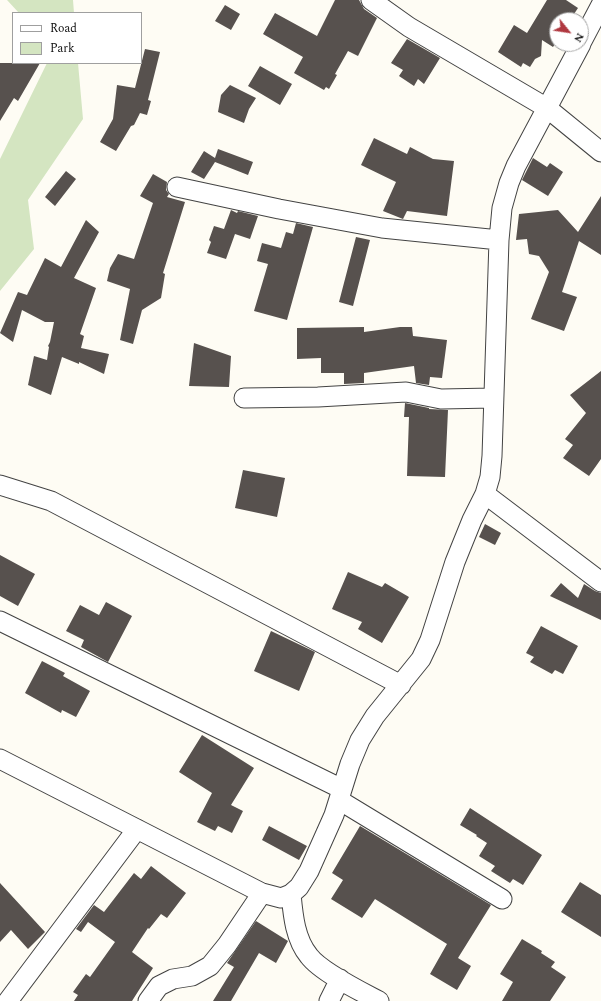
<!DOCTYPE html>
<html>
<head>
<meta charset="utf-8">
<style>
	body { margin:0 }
	#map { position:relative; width:601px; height:1001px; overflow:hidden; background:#fefcf4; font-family:Spectral,serif }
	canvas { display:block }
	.legend { position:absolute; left:12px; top:12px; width:130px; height:52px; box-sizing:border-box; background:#fff; border:1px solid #9f9f9f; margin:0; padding:5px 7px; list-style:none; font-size:12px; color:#101010 }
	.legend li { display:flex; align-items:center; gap:8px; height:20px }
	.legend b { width:20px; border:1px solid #9f9f9f }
	.north { position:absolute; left:549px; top:12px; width:40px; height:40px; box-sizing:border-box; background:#fff; border:1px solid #9f9f9f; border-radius:50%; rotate:120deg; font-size:11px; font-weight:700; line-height:16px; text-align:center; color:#101010 }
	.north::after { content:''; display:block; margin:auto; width:14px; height:18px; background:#b03840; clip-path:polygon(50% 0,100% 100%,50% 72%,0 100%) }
</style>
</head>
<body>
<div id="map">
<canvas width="601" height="1001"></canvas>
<ul class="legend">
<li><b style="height:5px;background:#fff"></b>Road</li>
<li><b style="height:11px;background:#d4e5c1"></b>Park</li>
</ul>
<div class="north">N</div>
</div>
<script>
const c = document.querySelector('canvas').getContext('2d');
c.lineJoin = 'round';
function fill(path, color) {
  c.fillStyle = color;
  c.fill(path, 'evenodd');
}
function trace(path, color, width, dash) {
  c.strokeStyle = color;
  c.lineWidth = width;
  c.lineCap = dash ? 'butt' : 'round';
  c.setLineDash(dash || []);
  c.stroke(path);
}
const green = new Path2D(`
	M 7,0 L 73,0 L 74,13 L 19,13 Z
	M 47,63 L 78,63 L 83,119 L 28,200 L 34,249 L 0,291 L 0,159 Z`);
const building = new Path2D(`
	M 335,0 L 359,0 L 364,9 L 377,18 L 358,56 L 348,51 L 335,74 L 337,75 L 329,89 L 326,87 L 324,90 L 294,73 L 303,57 L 263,34 L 275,13 L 317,36 Z
	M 547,0 L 566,0 L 578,8 L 570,20 L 557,20 L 557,41 L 553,47 L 542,40 L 541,56 L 535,59 L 530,67 L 523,63 L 521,67 L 498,52 L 514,25 L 527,33 Z
	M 225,5 L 240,14 L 231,30 L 215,21 Z
	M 407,39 L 440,58 L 424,84 L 418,79 L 414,86 L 399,76 L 403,70 L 391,63 Z
	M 145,49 L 160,52 L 148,100 L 151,101 L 147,115 L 140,113 L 134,125 L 131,126 L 116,151 L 100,142 L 113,119 L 117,85 L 135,88 Z
	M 0,63 L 40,63 L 18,101 L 14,98 L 0,121 Z
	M 260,66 L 292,84 L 280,105 L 248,86 Z
	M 230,85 L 256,98 L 249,109 L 244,123 L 218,112 L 221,95 Z
	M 374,138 L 407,154 L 410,147 L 433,159 L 454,161 L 447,216 L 407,211 L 403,219 L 383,211 L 396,182 L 361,165 Z
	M 218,149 L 253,162 L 248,175 L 215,162 L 204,179 L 191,172 L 204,151 L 215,158 Z
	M 533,158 L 547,167 L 550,163 L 563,172 L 548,196 L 522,180 Z
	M 66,171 L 76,179 L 55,206 L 45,197 Z
	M 153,174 L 167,182 L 166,190 L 169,194 L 167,197 L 185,202 L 163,273 L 165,274 L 161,298 L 142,310 L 133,344 L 120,340 L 130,289 L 107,281 L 110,268 L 118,254 L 134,259 L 153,203 L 140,196 Z
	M 601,196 L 601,255 L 579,241 L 562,292 L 577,297 L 564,331 L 531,319 L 549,272 L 539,256 L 529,254 L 527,239 L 516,240 L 519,214 L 558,210 L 578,232 Z
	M 231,210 L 237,213 L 238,211 L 258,216 L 250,239 L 235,234 L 226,259 L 207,253 L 211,242 L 209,240 L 214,226 L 224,229 Z
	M 86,220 L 99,232 L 74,278 L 96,288 L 80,334 L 84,336 L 81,348 L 109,354 L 104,374 L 79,362 L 79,364 L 62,357 L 51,395 L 28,385 L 34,356 L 47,360 L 49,347 L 48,346 L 50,342 L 54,322 L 45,322 L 22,310 L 13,342 L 0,333 L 18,292 L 27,295 L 45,258 L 61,267 Z
	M 296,223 L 313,227 L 287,320 L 254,311 L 268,264 L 257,261 L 262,243 L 281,248 L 286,232 L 293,234 Z
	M 356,237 L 370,240 L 353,306 L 339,302 Z
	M 364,327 L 364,332 L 400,327 L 412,327 L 413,336 L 447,340 L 442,378 L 430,377 L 429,385 L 416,383 L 414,366 L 364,373 L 364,383 L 344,384 L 344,373 L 321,373 L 321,358 L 297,359 L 297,328 Z
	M 194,343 L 231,356 L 229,387 L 189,386 Z
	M 601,371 L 601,459 L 589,476 L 563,458 L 573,445 L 565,439 L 586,413 L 570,395 Z
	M 405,403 L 429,408 L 429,409 L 448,410 L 445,477 L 407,476 L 409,417 L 404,417 Z
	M 243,470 L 285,478 L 277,517 L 235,508 Z
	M 485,524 L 501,533 L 495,545 L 479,537 Z
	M 0,555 L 35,574 L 18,606 L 0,596 Z
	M 348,572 L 382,587 L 385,583 L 409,597 L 382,643 L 358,629 L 362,622 L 332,609 Z
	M 561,583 L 578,598 L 584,584 L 595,591 L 601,593 L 601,620 L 550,596 Z
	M 106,602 L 132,616 L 108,662 L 81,647 L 84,640 L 66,631 L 80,605 L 99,615 Z
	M 541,626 L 578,646 L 563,674 L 555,670 L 552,674 L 530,662 L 534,657 L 526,653 Z
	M 271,631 L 315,652 L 299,691 L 254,671 Z
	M 42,661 L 65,673 L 63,676 L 90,691 L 76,717 L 62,710 L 61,713 L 25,693 Z
	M 202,735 L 254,768 L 231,805 L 243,811 L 232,833 L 218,826 L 215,831 L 197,822 L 212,793 L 179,772 Z
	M 470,808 L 542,855 L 523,885 L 513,879 L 510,883 L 491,871 L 495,866 L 479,856 L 487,843 L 476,836 L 477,835 L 460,825 Z
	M 269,826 L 307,846 L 299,860 L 262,840 Z
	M 360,826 L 491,905 L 458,958 L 471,966 L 457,990 L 430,974 L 447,944 L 375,899 L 362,918 L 331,899 L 343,880 L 332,873 Z
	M 151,866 L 186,893 L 167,918 L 161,914 L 149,929 L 148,928 L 132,952 L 153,968 L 132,1001 L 74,1001 L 78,995 L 73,992 L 86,974 L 90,977 L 115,942 L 88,922 L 81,932 L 76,929 L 94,905 L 104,912 L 134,873 L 141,879 Z
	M 580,882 L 601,895 L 601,937 L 561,912 Z
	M 0,883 L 45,932 L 28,949 L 11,930 L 0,942 Z
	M 256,921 L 288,941 L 276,963 L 259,953 L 231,1001 L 213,1001 L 234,967 L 227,963 Z
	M 522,939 L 542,951 L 541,953 L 555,962 L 551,967 L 566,977 L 550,1001 L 502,1001 L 513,982 L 500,974 Z`);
const minor = new Path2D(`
	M 371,0 L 409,27 L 547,108 L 601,152
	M 581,43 L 601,5
	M 177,187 L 279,209 L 382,228 L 499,240
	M 244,398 L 318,397 L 406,392 L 441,399 L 493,398
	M 0,485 L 51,501 L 401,685
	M 485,494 L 601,582
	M 0,621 L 342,789
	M 0,759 L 262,893 L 281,898 L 291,894 L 299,887 L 309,871 L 334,815 L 350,764 L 360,740 L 375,716 L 421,659 L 430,640 L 455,562 L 472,520 L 485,494 L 490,477 L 492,456 L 499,240 L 502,208 L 509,183 L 516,166 L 581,44
	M 339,800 L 502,899
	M 291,894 C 293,915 295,939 309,956 C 321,972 360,991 379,1001
	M 8,1001 L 137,829
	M 148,1001 L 159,986 L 173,979 L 192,976 L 210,966 L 227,945 L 262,893
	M 329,1001 L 340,979`);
fill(green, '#d4e5c1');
fill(building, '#57514e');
trace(minor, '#434343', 21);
trace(minor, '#fff', 19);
</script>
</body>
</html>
